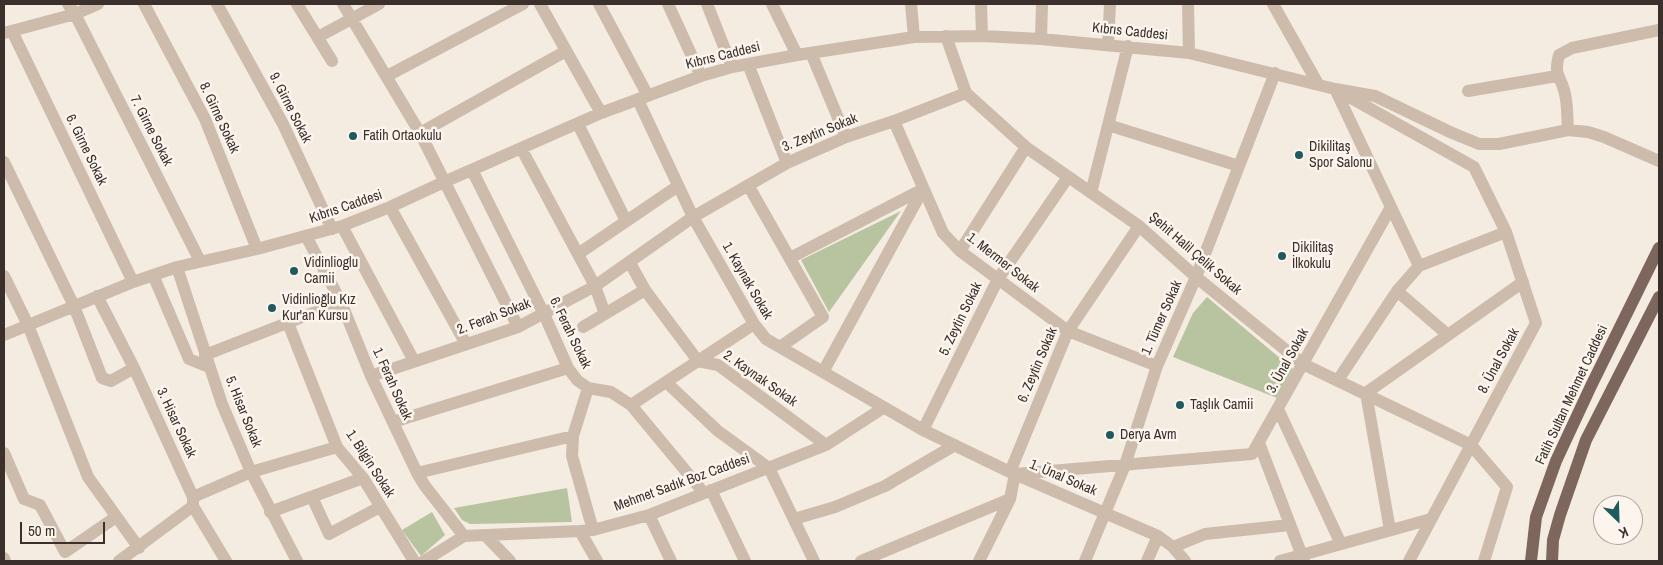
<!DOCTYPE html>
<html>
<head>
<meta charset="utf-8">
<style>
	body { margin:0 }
	#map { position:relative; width:1663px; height:565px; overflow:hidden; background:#f4ebe1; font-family:"Archivo Narrow",sans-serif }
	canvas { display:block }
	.frame { position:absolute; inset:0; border:5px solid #3b302b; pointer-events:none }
	.north { position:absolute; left:1593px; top:495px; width:50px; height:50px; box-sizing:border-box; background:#fbf5ee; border:1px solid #aea6a0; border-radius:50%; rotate:156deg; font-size:14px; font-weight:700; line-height:20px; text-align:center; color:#3b302b }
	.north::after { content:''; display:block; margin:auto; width:18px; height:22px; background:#1f5a5e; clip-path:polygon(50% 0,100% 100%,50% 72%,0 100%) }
	.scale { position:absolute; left:20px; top:522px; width:85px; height:22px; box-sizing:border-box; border:2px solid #3b302b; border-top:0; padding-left:6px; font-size:15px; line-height:18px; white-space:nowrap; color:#3b302b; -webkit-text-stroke:4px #fbf5ee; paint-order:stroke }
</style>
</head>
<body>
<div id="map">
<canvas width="1663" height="565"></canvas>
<div class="frame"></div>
<div class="north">K</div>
<div class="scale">50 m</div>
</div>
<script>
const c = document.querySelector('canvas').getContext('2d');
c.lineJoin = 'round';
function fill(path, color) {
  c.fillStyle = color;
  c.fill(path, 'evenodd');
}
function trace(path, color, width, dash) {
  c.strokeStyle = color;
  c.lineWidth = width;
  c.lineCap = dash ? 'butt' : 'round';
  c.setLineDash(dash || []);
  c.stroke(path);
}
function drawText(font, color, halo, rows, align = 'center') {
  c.font = font + ' "Archivo Narrow",sans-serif';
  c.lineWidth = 5;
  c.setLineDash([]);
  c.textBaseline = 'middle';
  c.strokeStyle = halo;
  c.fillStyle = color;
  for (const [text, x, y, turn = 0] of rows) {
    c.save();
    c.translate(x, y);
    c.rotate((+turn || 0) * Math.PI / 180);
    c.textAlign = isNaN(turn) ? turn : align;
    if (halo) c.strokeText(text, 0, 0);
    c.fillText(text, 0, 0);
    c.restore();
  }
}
const green = new Path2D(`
	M 901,211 L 829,312 L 801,260 Z
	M 1207,297 L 1293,369 L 1277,398 L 1173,357 L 1193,313 Z
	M 567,488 L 572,522 L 470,524 L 462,520 L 454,508 Z
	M 432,512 L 445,535 L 421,556 L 402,530 Z`);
const minor = new Path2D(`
	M 68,4 L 75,14 L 200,261
	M 144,4 L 205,119 L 257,249
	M 217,4 L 283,124 L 332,229
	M 297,4 L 332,61
	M 343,4 L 420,133 L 518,327
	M 540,4 L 601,113
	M 599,4 L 648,96
	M 668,4 L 701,76
	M 707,4 L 732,67
	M 772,4 L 797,55
	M 911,4 L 914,37
	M 981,4 L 982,36
	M 1188,4 L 1189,53
	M 1273,4 L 1318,84
	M 12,31 L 133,282
	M 4,33 L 75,14 L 98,4
	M 946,36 L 966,93 L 1027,148 L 1139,226 L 1196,277 L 1303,364 L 1471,445 L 1507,487 L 1484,561
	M 318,37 L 379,4
	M 1041,39 L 1042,4
	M 1108,45 L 1110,4
	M 811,53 L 846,137
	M 748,64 L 787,163
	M 387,76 L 523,4
	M 1335,89 L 1419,266
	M 1468,91 L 1557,76
	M 1344,94 L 1474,167 L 1506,232 L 1536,323 L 1409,561
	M 638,100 L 693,217 L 754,324 L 766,339 L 923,430 L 1010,472 L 1158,536 L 1173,547 L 1185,561
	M 894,121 L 943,233 L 960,251 L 1068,331 L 1157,366
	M 578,124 L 626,221
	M 1108,125 L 1239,166
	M 1568,130 C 1567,118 1568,102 1564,90 C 1559,73 1554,76 1559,55 L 1572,48 L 1659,30
	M 420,133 L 566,51
	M 521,148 L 595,286 L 605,314
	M 4,162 L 74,306 L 102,378 L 111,381 L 134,368
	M 472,170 L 544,314 L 568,368 L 577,380 L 588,388 L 611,392 L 631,405 L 704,493
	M 748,185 L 823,317 L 780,347
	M 1091,193 L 1128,46
	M 390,207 L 466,344
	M 342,226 L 414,361
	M 306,236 L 341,302 L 371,376 L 417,473 L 425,486 L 464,536
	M 960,251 L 1026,147
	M 578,254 L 678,186
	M 790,258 L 923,189
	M 630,263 L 645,290 L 698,361 L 718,365 L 826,445
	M 177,267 L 222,404 L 251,472 L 297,561
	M 153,275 L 189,359 L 209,367
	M 4,276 L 28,325 L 88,477 L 139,548
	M 1397,291 L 1448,335
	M 97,296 L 134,368 L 193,497 L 193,506 L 226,561
	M 288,323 L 337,447 L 363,478 L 414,561
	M 583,327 L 645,290
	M 4,335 L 133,282 L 177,267 L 257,249 L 342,226 L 390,207 L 444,182 L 601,113 L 701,76 L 732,67 L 797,55 L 914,37 L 982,36 L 1041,39 L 1189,53 L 1335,89 L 1375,96 L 1450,132 L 1479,144 L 1499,144 L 1568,130 L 1588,132 L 1604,137 L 1659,161
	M 205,355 L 341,302
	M 823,372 L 923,189
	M 371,376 L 518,327 L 595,286 L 693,217 L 787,163 L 846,137 L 894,121 L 966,93
	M 1338,380 L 1397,291 L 1419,266 L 1506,232
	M 666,382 L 718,431 L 769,468 L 814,561
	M 588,388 L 573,436 L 572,456 L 593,530
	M 631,405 L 754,324
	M 1278,409 L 1341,544
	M 393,422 L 568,368
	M 923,430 L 998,279 L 1068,177
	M 1259,443 L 1304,561
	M 4,453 L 24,499 L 40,505 L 65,552 L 116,517
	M 1010,472 L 1068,331 L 1139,226
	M 417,473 L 573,436
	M 711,490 L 745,561
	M 193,497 L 251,472 L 337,447
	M 312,497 L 329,534 L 380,507
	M 270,512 L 363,478
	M 649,515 L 671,561
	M 794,519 L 835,507 L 885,486 L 955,445
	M 1390,530 L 1366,393 L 1523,282
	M 580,531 L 597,561
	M 485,535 L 510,561
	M 1173,547 L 1205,534 L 1290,525
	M 4,558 L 5,561
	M 119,561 L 193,506
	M 424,561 L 464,536 L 580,531 L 593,530 L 649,515 L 826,445 L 883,408
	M 861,561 L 1010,499
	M 979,561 L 1010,499 L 1015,474 L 1252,454 L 1391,207
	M 1085,561 L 1125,465 L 1157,366 L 1196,277 L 1275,73
	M 1147,561 L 1158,536
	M 1280,561 L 1431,519`);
const major = new Path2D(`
	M 1531,561 L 1536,517 L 1556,461 L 1591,386 L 1659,248
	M 1552,561 L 1553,540 L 1560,515 L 1586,440 L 1659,297`);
const markers = [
	[353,136,5,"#1f5a5e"],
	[1299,155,5,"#1f5a5e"],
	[1282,256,5,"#1f5a5e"],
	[294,271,5,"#1f5a5e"],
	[272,308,5,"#1f5a5e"],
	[1180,405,5,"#1f5a5e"],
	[1110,435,5,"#1f5a5e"]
];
const streetNames = [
	["Kıbrıs Caddesi",1130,32,6],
	["Kıbrıs Caddesi",723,56,-14],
	["9. Girne Sokak",290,108,63],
	["8. Girne Sokak",219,118,65],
	["7. Girne Sokak",151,131,63],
	["3. Zeytin Sokak",820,133,-22],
	["6. Girne Sokak",86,150,64],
	["Kıbrıs Caddesi",346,207,-19],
	["Şehit Halil Çelik Sokak",1195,254,41],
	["1. Mermer Sokak",1003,263,38],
	["1. Kaynak Sokak",747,281,60],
	["2. Ferah Sokak",494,317,-21],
	["1. Tümer Sokak",1162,318,-66],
	["5. Zeytin Sokak",961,319,-64],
	["6. Ferah Sokak",570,333,64],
	["3. Ünal Sokak",1288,361,-61],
	["8. Ünal Sokak",1499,361,-62],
	["6. Zeytin Sokak",1038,365,-67],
	["2. Kaynak Sokak",760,379,35],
	["1. Ferah Sokak",392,384,66],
	["Fatih Sultan Mehmet Caddesi",1572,395,-65],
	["5. Hisar Sokak",243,412,68],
	["3. Hisar Sokak",176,423,65],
	["1. Bilgin Sokak",370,464,57],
	["1. Ünal Sokak",1063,478,23],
	["Mehmet Sadık Boz Caddesi",682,483,-20]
];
const poiNames = [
	["Fatih Ortaokulu",363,136],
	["Dikilitaş",1309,147],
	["Spor Salonu",1309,163],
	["Dikilitaş",1292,248],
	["İlkokulu",1292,264],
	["Vidinlioglu",304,263],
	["Camii",304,279],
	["Vidinlioğlu Kız",282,300],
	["Kur'an Kursu",282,316],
	["Taşlık Camii",1190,405],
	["Derya Avm",1120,435]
];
fill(green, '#b8c4a0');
trace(minor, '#cdbbac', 12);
trace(major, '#7d675c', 12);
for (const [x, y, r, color] of markers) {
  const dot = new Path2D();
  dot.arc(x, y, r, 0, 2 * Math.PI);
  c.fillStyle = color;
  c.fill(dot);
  trace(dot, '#fbf5ee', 2);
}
drawText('14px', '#3b302b', '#fbf5ee', streetNames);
drawText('14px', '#3b302b', '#fbf5ee', poiNames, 'left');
</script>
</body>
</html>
